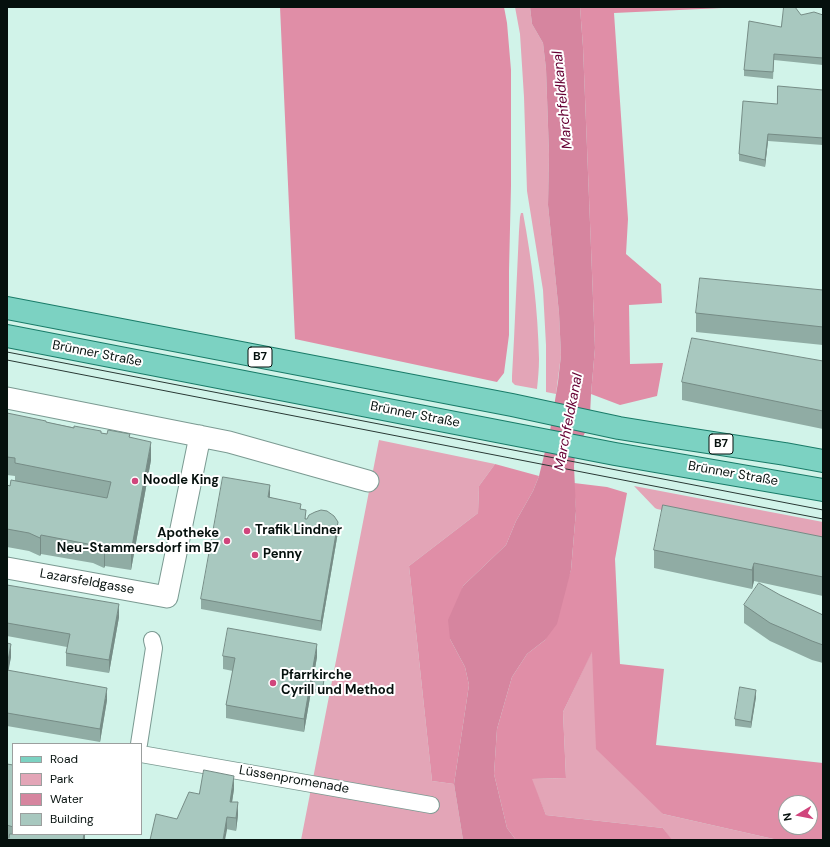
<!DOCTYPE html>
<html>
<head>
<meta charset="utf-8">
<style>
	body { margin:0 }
	#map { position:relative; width:830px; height:847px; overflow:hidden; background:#d1f3e9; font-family:"DM Sans",sans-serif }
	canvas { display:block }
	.frame { position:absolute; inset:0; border:8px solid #05100d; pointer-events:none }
	.legend { position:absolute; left:12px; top:743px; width:130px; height:92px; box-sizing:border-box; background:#fff; border:1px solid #9b9f9e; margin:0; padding:5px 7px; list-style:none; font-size:12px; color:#05100d }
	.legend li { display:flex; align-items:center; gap:8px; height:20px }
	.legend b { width:20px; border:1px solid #9b9f9e }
	.north { position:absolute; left:778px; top:795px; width:40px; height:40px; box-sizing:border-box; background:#fff; border:1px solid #9b9f9e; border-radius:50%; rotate:260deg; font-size:11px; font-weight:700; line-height:16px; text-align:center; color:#05100d }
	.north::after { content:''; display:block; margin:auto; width:14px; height:18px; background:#d0457c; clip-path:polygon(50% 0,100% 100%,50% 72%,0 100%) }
</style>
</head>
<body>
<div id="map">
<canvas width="830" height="847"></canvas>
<div class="frame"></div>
<ul class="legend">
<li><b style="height:5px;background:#7cd2c2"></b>Road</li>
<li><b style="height:11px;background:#e3a5b7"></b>Park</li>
<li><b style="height:11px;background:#d6859f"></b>Water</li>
<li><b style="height:11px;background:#a8c8bf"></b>Building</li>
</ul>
<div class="north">N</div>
</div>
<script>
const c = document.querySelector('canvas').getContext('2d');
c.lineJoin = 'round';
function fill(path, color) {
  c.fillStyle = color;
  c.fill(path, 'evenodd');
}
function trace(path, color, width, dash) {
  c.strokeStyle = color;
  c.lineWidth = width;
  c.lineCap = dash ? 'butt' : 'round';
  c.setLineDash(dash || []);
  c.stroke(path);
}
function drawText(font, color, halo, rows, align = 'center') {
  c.font = font + ' "DM Sans",sans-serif';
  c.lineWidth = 4;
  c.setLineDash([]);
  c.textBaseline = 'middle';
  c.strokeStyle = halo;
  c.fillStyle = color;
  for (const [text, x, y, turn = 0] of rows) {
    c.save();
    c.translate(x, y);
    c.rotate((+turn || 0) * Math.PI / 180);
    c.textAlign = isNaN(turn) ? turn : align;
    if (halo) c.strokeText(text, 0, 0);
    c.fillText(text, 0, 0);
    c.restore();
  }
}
const green = new Path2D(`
	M 515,7 L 530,7 L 532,24 L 543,43 L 546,69 L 549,154 L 548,205 L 559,313 L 561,355 L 556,394 L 546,392 L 546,345 L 543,290 L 527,191 L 524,97 L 520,34 Z
	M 521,213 L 523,213 C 532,261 538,310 539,359 C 539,369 538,379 537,389 L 515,385 L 512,382 L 512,376 L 514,339 L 519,231 L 520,217 Z
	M 379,440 L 495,464 L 479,486 L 478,513 L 409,566 L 432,781 L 454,784 L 463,840 L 301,840 Z
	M 634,486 L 823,522 L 823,541 L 657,509 L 655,508 Z
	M 592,651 L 663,814 L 778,840 L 671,840 L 663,828 L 546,815 L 531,779 L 566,778 L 563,712 Z`);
const forest = new Path2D(`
	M 280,7 L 504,7 L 507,23 L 511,70 L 511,186 L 509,271 L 509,335 L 504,373 L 497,382 L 295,339 Z
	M 580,7 L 744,7 L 614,13 L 628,219 L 626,254 L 661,284 L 662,303 L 629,305 L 630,364 L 663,363 L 657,396 L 620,405 L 591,394 L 595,348 L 583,47 Z
	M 495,464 L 539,476 L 533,491 L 516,521 L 506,545 L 463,586 L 450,639 L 465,667 L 469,685 L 454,784 L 432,781 L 409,566 L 478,513 L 479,486 Z
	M 574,483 L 607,487 L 627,493 L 615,559 L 620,664 L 664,669 L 656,745 L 823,763 L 823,840 L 778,840 L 663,814 L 596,749 L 592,652 L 563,712 L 566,778 L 532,779 L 546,815 L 663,828 L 672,840 L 516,840 L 507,828 L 494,774 L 497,729 L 512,677 L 527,654 L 545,640 L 571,570 L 576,511 ZM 786,803 L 810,803 L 810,827 L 786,827 Z`);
const water = new Path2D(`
	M 530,7 L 580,7 L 583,47 L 595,348 L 591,394 L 590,415 L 587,428 L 575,455 L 574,466 L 576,511 L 571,570 L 557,624 L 545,640 L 527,654 L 512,677 L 497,729 L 494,774 L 507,828 L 516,840 L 463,840 L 454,784 L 469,685 L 465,667 L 450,639 L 448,620 L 463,586 L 506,545 L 516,521 L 533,491 L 539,476 L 550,431 L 558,382 L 561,355 L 559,313 L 548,205 L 549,154 L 546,69 L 543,43 L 532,24 Z`);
const pedestrian = new Path2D(`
	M 139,744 L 154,648 L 152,640
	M 141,754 L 431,805`);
const minor = new Path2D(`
	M 7,398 L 229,442 L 368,481
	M 7,568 L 167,597 L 200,436`);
const primary = new Path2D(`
	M 7,308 L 512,405 L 619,428 L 681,438 L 785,454 L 823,461
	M 7,336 L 615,454 L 823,490`);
const tram = new Path2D(`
	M 7,352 L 823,510
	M 7,360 L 823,519`);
const wall = new Path2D(`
	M 801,15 L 823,15 L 823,65 L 774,60 L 773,79 L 744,76 L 744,70 L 781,27 Z
	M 823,90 L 823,145 L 768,141 L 765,167 L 739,161 L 739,154 L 777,104 Z
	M 823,290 L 823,345 L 696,332 L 696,313 Z
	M 823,361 L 823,429 L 682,400 L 682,382 Z
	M 7,413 L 46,422 L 107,434 L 130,437 L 151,460 L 131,570 L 105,566 L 104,568 L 93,563 L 41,554 L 40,556 L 29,551 L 7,547 L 7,485 L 10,486 L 15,481 L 15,476 L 7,475 Z
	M 270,495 L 270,497 L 301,509 L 306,519 L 338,532 L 321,631 L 201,609 L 201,599 Z
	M 823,537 L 823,596 L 754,581 L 752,589 L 654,568 L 654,550 Z
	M 7,585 L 119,617 L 109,673 L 66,666 L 66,653 L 67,647 L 7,636 Z
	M 780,595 L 823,615 L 823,663 L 812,660 L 770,641 L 744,623 L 744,605 Z
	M 7,643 L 11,657 L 8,670 L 107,700 L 100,742 L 7,726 Z
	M 223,656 L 317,657 L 304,732 L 226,718 L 226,705 L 233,671 L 223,669 Z
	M 324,683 L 322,694 L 313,692 L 313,689 Z
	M 756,697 L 751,728 L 735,726 L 735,719 Z
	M 7,764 L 13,765 L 13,834 L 85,834 L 85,840 L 7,838 Z
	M 234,789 L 232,802 L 238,815 L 236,831 L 177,819 L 199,794 Z`);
const shadedWall = new Path2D(`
	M 768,134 L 768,141 L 765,167 L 765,160 Z
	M 151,442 L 151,460 L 131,570 L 131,552 Z
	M 270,485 L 270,495 L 268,506 L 268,497 Z
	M 338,522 L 338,532 L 321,631 L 321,621 Z
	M 41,535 L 41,554 L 40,556 L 40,538 Z
	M 105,547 L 105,566 L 104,568 L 104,550 Z
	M 754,563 L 754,581 L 752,589 L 752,570 Z
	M 119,604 L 119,617 L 109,673 L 109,660 Z
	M 11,644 L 11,657 L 7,679 L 7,666 Z
	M 317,644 L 317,657 L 304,732 L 304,719 Z
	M 107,688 L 107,700 L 100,742 L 100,729 Z
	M 756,690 L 756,697 L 751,728 L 751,722 Z
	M 234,776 L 234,789 L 230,815 L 230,802 Z
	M 238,802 L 238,815 L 236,831 L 236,818 Z
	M 227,817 L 227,830 L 225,840 L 223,840 Z
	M 84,834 L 85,834 L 85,840 L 83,840 Z`);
const building = new Path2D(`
	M 784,7 L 795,7 L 801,15 L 814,12 L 823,15 L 823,58 L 774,54 L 773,72 L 744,70 L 749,21 L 781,27 Z
	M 778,86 L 823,90 L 823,138 L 768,134 L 765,160 L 739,154 L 743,101 L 777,104 Z
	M 700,278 L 823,290 L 823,327 L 696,313 Z
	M 692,338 L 823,361 L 823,411 L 682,382 Z
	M 7,413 L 46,421 L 46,422 L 74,428 L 74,426 L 101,431 L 101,433 L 107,434 L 108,430 L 130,434 L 129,437 L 151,442 L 131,552 L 105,547 L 104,550 L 93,545 L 41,535 L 40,538 L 29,533 L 7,529 L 7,485 L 10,486 L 11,480 L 107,498 L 111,482 L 15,463 L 15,458 L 7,457 Z
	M 223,477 L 270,485 L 268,497 L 301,504 L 300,509 L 306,510 L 305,519 L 307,519 L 309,515 L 315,512 L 321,510 L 327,511 L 334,516 L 338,522 L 321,621 L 201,599 Z
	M 663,505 L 823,537 L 823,577 L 754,563 L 752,570 L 654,550 Z
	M 759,583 L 780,595 L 823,615 L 823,645 L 812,641 L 770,623 L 744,605 Z
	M 7,585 L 119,604 L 109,660 L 66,653 L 70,634 L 7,623 Z
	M 228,628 L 317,644 L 304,719 L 226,705 L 235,658 L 223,656 Z
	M 7,643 L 11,644 L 7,666 Z
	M 7,670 L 107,688 L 100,729 L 7,713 Z
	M 315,678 L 324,680 L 322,691 L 313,689 Z
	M 740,687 L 756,690 L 751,722 L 735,719 Z
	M 7,764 L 13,765 L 13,827 L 7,825 Z
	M 204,770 L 234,776 L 230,802 L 238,802 L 236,818 L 227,817 L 223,840 L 150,840 L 156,814 L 177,819 L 189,792 L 199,794 Z
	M 10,834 L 84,834 L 83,840 L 9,840 Z`);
const markers = [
	[135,481,4,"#d0457c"],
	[247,531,4,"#d0457c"],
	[227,541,4,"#d0457c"],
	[255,555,4,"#d0457c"],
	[273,683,4,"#d0457c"]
];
const shields = [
	[260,357,24],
	[721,444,24]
];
const shieldNames = [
	["B7",260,357],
	["B7",721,444]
];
const streetNames = [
	["Brünner Straße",97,354,11],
	["Brünner Straße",415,415,11],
	["Brünner Straße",733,474,10],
	["Lazarsfeldgasse",87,582,10],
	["Lüssenpromenade",294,780,10]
];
const poiNames = [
	["Noodle King",143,481],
	["Trafik Lindner",255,531],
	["Apotheke",219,534,"right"],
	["Neu-Stammersdorf im B7",219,549,"right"],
	["Penny",263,555],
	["Pfarrkirche",281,676],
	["Cyrill und Method",281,691]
];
const waterNames = [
	["Marchfeldkanal",563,100,-96],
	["Marchfeldkanal",569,422,-79]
];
fill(green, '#e3a5b7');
fill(forest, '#e08ea7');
fill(water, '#d6859f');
trace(pedestrian, '#7b9a92', 18);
trace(minor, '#7b9a92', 23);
trace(primary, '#197b68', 24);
trace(pedestrian, '#fff', 16);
trace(minor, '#fff', 21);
trace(primary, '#7cd2c2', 22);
trace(tram, '#293834', 1);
fill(wall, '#90aca4');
fill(shadedWall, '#768c86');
fill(building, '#a8c8bf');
trace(building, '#768c86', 1);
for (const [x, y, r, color] of markers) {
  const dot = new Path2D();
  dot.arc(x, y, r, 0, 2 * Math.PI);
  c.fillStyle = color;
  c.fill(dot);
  trace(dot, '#fff', 1.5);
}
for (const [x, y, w] of shields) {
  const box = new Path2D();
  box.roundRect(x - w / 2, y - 10, w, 20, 3);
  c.fillStyle = '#fff';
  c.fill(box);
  trace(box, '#05100d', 1);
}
drawText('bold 12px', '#05100d', null, shieldNames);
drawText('13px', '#05100d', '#fff', streetNames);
drawText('bold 13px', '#05100d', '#fff', poiNames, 'left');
drawText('italic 14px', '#603', '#fff', waterNames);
</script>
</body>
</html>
